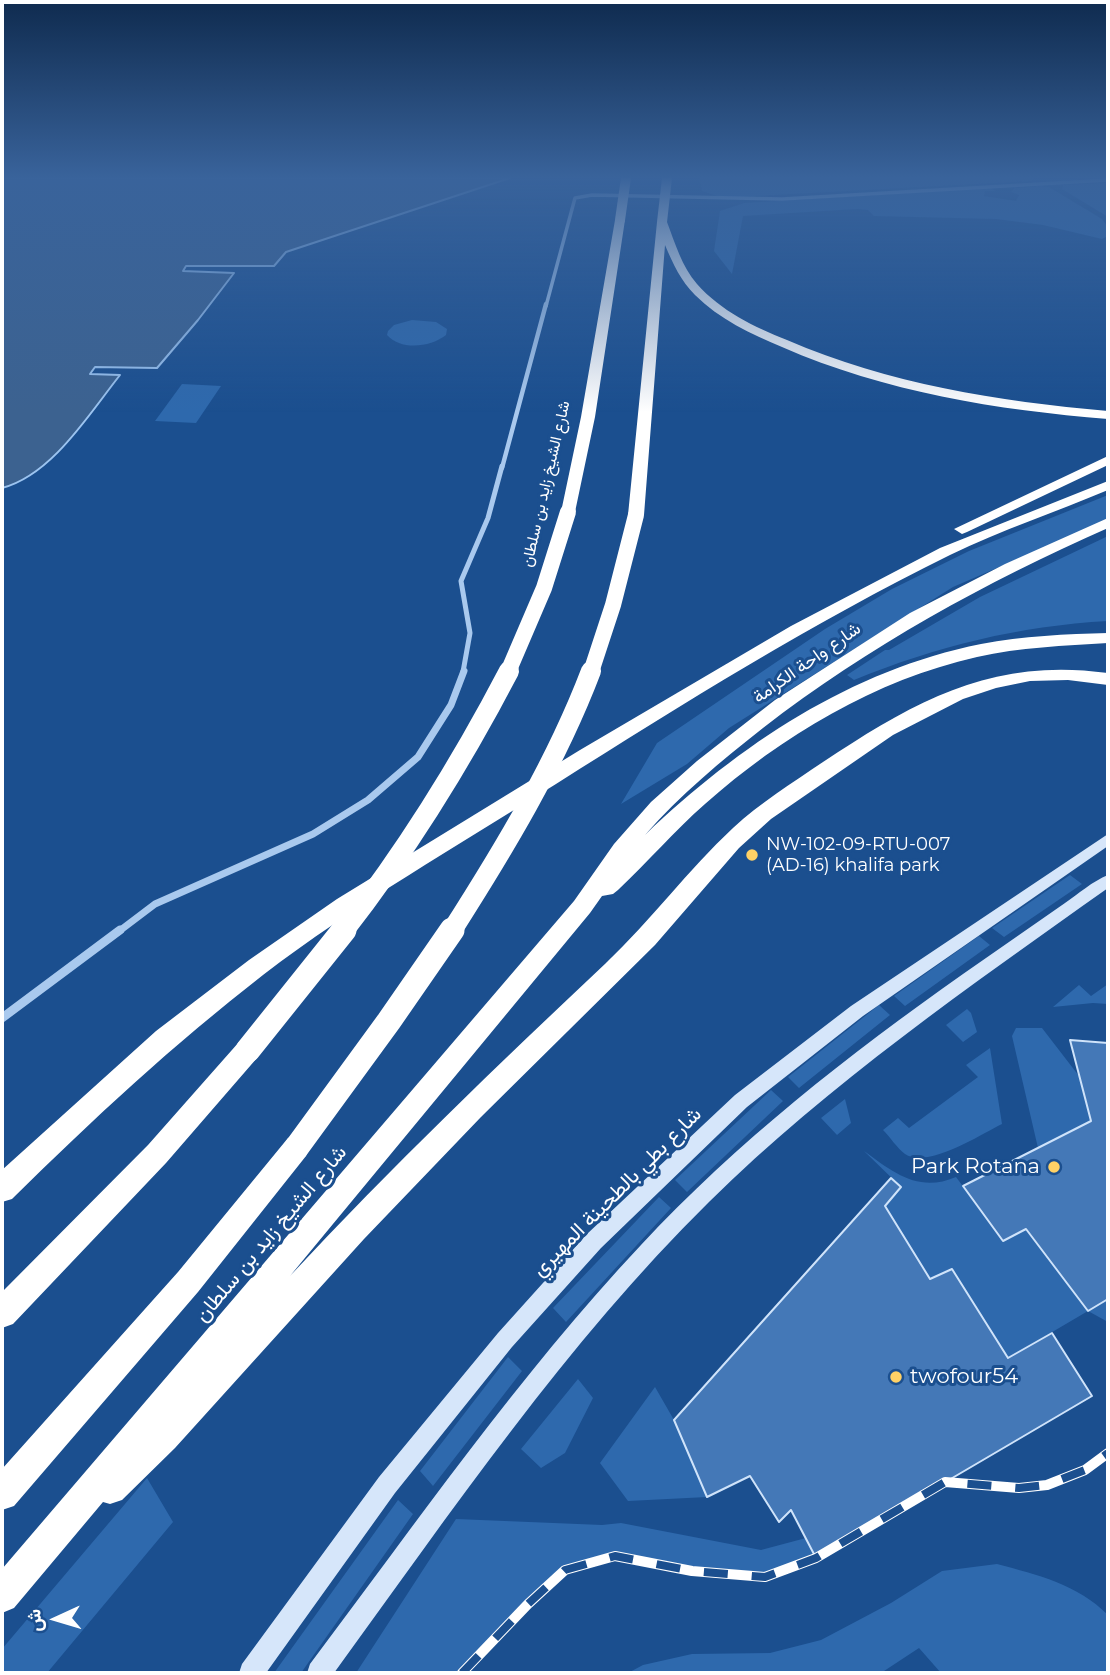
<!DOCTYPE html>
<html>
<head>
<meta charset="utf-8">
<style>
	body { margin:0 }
	#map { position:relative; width:1110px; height:1675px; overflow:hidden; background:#1b4f8f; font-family:Montserrat,Vazirmatn,sans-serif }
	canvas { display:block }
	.frame { position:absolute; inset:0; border:4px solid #fff; pointer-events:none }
	.north { position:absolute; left:21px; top:1584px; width:70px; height:70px; -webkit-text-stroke:5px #1b4f8f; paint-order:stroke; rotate:266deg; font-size:19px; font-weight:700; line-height:28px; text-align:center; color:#fff }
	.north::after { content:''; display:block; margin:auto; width:24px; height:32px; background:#fff; clip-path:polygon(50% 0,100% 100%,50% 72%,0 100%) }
</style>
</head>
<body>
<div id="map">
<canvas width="1110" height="1675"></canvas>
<div class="frame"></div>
<div class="north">ش</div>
</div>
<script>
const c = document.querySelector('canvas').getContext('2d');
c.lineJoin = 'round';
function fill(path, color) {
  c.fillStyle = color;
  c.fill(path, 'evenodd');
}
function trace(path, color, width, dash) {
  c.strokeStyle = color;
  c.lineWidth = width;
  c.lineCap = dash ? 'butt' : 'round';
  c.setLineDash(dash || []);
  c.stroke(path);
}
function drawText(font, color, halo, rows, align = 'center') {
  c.font = font + ' Montserrat,Vazirmatn,sans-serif';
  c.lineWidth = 6;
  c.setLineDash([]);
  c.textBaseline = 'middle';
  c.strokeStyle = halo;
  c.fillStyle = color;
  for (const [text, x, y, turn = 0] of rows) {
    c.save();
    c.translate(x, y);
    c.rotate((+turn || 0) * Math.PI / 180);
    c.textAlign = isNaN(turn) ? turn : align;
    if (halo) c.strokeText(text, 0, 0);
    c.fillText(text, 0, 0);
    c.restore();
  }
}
const green = new Path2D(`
	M 699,178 L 1034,178 L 1031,181 L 738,197 L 717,196 L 702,191 Z
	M 1108,183 L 1108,217 L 1062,189 L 1063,185 Z
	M 1041,186 L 1049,187 L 1102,219 L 1108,227 L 1108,236 L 1102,239 L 1043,225 L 996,219 L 874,216 L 868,210 L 857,209 L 743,216 L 732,274 L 714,251 L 720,211 L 744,203 L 991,188 L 996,191 L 985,191 L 984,196 L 1016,201 L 1019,195 L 1011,192 L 1014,188 Z
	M 412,320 L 436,322 L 447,329 L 446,335 C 431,347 401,351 387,335 L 388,331 L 394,325 Z
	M 182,384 L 221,386 L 196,423 L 155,421 Z
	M 1108,495 L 1108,520 L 953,587 L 729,728 L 687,764 L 621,804 L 657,743 L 825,629 L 892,589 L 969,551 Z
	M 1108,536 L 1108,621 C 1019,626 937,646 854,680 L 847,675 L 885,650 L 889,650 L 980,597 Z
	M 1070,875 L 1082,884 L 1004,937 L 992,928 Z
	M 979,936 L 990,945 L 905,1006 L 894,996 Z
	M 1108,984 L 1108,1004 L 1093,1003 L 1053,1007 L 1079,985 L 1091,996 Z
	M 879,1005 L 890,1015 L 799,1088 L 788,1077 Z
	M 967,1009 L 971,1013 L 977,1032 L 963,1042 L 946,1025 Z
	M 1016,1028 L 1042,1028 L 1079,1076 L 1091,1121 L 1038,1148 L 1012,1036 Z
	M 990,1048 L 1002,1124 C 980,1135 927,1169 905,1154 C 897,1148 890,1137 883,1130 L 898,1118 L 909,1128 L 978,1077 L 966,1065 Z
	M 771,1090 L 783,1101 L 687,1192 L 675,1180 Z
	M 845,1099 L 851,1123 L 837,1135 L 821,1118 Z
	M 864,1151 C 894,1173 919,1193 956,1177 L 1003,1240 L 1026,1229 L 1108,1302 L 1108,1322 L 1088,1311 L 1008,1358 L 930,1279 L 885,1206 L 901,1187 Z
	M 659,1197 L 671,1208 L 566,1322 L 553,1308 Z
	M 508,1357 L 522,1371 L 433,1486 L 420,1471 Z
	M 578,1379 L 593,1398 L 565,1453 L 541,1468 L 521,1449 Z
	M 655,1387 L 674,1420 L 707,1497 L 628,1501 L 600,1463 Z
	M 147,1478 L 173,1522 L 47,1673 L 2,1673 L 2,1649 Z
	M 398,1500 L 413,1514 L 301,1673 L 274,1673 Z
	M 456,1519 L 602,1525 L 621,1523 L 761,1550 L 806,1538 L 816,1558 L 765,1577 L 692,1571 L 615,1556 L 565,1570 L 528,1604 L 462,1673 L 356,1673 Z
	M 997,1564 C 1038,1575 1077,1584 1108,1615 L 1108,1673 L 941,1673 L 919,1648 L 881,1673 L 628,1673 L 643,1665 L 692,1654 L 770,1653 L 821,1640 L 891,1603 L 942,1571 Z`);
const water = new Path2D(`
	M 2,178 L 510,178 L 286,252 L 274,266 L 186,266 L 183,271 L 234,273 L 198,320 L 157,368 L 95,367 L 90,374 L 120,375 C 89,414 52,475 2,488 Z`);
const building = new Path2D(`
	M 1070,1040 L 1108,1043 L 1108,1299 L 1088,1311 L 1026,1229 L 1003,1241 L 963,1186 L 1091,1121 Z
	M 891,1178 L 901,1187 L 885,1206 L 930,1279 L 952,1269 L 1008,1358 L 1052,1333 L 1092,1396 L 816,1558 L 791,1510 L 779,1522 L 750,1476 L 707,1497 L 674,1420 Z`);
const streetFar4 = new Path2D(`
	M 546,306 L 575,198 L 592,195 L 782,199 L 1108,180`);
const streetFar3 = new Path2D(`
	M 502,468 L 546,304`);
const streetFar2 = new Path2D(`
	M 463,672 L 470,633 L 461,581 L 488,518 L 502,466`);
const streetFar1 = new Path2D(`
	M 118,932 L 155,904 L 313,834 L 368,800 L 418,757 L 451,705 L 464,671`);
const street = new Path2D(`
	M 2,1018 L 120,930`);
const secondary = new Path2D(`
	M 1108,834 L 1108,846 L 863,1016 L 747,1107 L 601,1248 L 512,1347 L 395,1493 L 266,1673 L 239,1673 L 242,1664 L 379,1477 L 498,1333 L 587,1234 L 735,1095 L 851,1006 Z
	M 1108,875 L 1108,888 C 970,986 830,1083 709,1202 C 566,1343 452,1511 334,1673 L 307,1673 L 310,1664 C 417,1522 519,1375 641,1245 C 737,1142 848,1055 963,974 C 997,950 1031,927 1065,903 C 1078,894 1093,881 1108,875 Z`);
const highway = new Path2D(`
	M 620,217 L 625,220 L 595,417 L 575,512 L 568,516 L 561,512 L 581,417 L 615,220 Z
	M 662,219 L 667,222 C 675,243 682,267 697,284 C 721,311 754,327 787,340 C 889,384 997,401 1108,411 L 1108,419 C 997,410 885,392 782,347 C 751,334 719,319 695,295 C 681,281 673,264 665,245 L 644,515 L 641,518 L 631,518 L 628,515 L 657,222 Z
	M 1108,456 L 1108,465 L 967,532 L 962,534 L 954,529 Z
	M 1108,481 L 1108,490 C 1056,512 1001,530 950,555 C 814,622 684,703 556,784 C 457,846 356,904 263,975 C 174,1044 92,1120 12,1199 L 2,1202 L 2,1170 L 156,1031 L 249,960 L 337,899 L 580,750 L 791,626 L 940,548 Z
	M 1108,518 L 1108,528 C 986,582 869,646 763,728 C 721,761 680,795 645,835 C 739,745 851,670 981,644 C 1023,636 1066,634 1108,633 L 1108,643 C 1064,646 1020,647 977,657 C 875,680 782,736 705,804 C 674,831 648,862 618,890 L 613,894 L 602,896 L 590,913 L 290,1276 C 391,1167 498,1065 606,963 C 651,920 688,870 733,828 C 760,803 792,783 823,762 C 916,700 993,657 1108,673 L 1108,685 L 1068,680 L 1030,681 L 996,688 L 963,699 L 893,735 L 771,819 L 739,848 L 655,945 L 481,1117 L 364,1239 L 175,1448 L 122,1500 L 110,1504 L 103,1502 L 14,1608 L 2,1613 L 2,1569 L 574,901 L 614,844 L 651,802 L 697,761 L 775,700 L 910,613 L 1005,564 Z
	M 248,1039 L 257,1042 L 260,1050 L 257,1058 L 166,1163 L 13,1324 L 2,1328 L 2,1292 L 148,1145 L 239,1042 Z
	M 297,1134 L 306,1138 L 310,1147 L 306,1156 L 198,1292 L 14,1506 L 2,1510 L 2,1469 L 178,1272 L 288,1138 Z`);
const rail = new Path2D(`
	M 462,1673 L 528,1604 L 565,1570 L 615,1556 L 692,1571 L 765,1577 L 816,1558 L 945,1482 L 1019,1488 L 1047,1485 L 1085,1470 L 1108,1453`);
const highwayBridgeFar3 = new Path2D(`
	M 620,220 L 626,178
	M 662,222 L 667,178`);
const highwayBridgeFar2 = new Path2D(`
	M 508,672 L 544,588 L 568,512
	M 591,672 L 613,605 L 636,515`);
const highwayBridgeFar1 = new Path2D(`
	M 343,932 C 407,850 461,763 509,671
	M 451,932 C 504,849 556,763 591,671`);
const highwayBridge = new Path2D(`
	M 248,1050 L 344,930
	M 297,1147 L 389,1021 L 452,930`);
const markers = [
	[752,855,7,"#ffd166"],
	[1054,1167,7,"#ffd166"],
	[896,1377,7,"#ffd166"]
];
const farStreetnames = [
	["شارع الشيخ زايد بن سلطان",546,484,-77]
];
const streetNames = [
	["شارع واحة الكرامة",807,663,-35]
];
const poiNames = [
	["NW-102-09-RTU-007",766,845],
	["(AD-16) khalifa park",766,866]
];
const nearPoinames = [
	["Park Rotana",1040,1167],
	["twofour54",910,1377,"left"]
];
const nearStreetnames = [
	["شارع بطي بالطحينة المهيري",617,1192,-45],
	["شارع الشيخ زايد بن سلطان",271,1234,-50]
];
fill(green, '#2e69ad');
fill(water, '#3c6290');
trace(water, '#9cc4f0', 2);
fill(building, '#4478b7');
trace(building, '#cfe3fa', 2);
trace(streetFar4, '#a9c9ee', 3.5);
trace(streetFar3, '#a9c9ee', 4.5);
trace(streetFar2, '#a9c9ee', 5);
trace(streetFar1, '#a9c9ee', 7);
trace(street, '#a9c9ee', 9);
fill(secondary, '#d6e6fa');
fill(highway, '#fff');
trace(rail, '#fff', 10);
trace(rail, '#1b4f8f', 8, [24]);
trace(highwayBridgeFar3, '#fff', 10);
trace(highwayBridgeFar2, '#fff', 16);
trace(highwayBridgeFar1, '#fff', 20);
trace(highwayBridge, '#fff', 25);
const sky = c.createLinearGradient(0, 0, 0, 412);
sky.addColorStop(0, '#0f2b4f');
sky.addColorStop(0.43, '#39639b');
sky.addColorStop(1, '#39639b00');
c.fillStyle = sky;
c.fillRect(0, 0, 1110, 412);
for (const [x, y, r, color] of markers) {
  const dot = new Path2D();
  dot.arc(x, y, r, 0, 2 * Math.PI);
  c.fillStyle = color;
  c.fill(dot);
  trace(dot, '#1b4f8f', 2.5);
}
drawText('16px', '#fff', '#1b4f8f', farStreetnames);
drawText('18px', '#fff', '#1b4f8f', streetNames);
drawText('18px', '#fff', '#1b4f8f', poiNames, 'left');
drawText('21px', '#fff', '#1b4f8f', nearPoinames, 'right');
drawText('21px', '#fff', '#1b4f8f', nearStreetnames);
</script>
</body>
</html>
